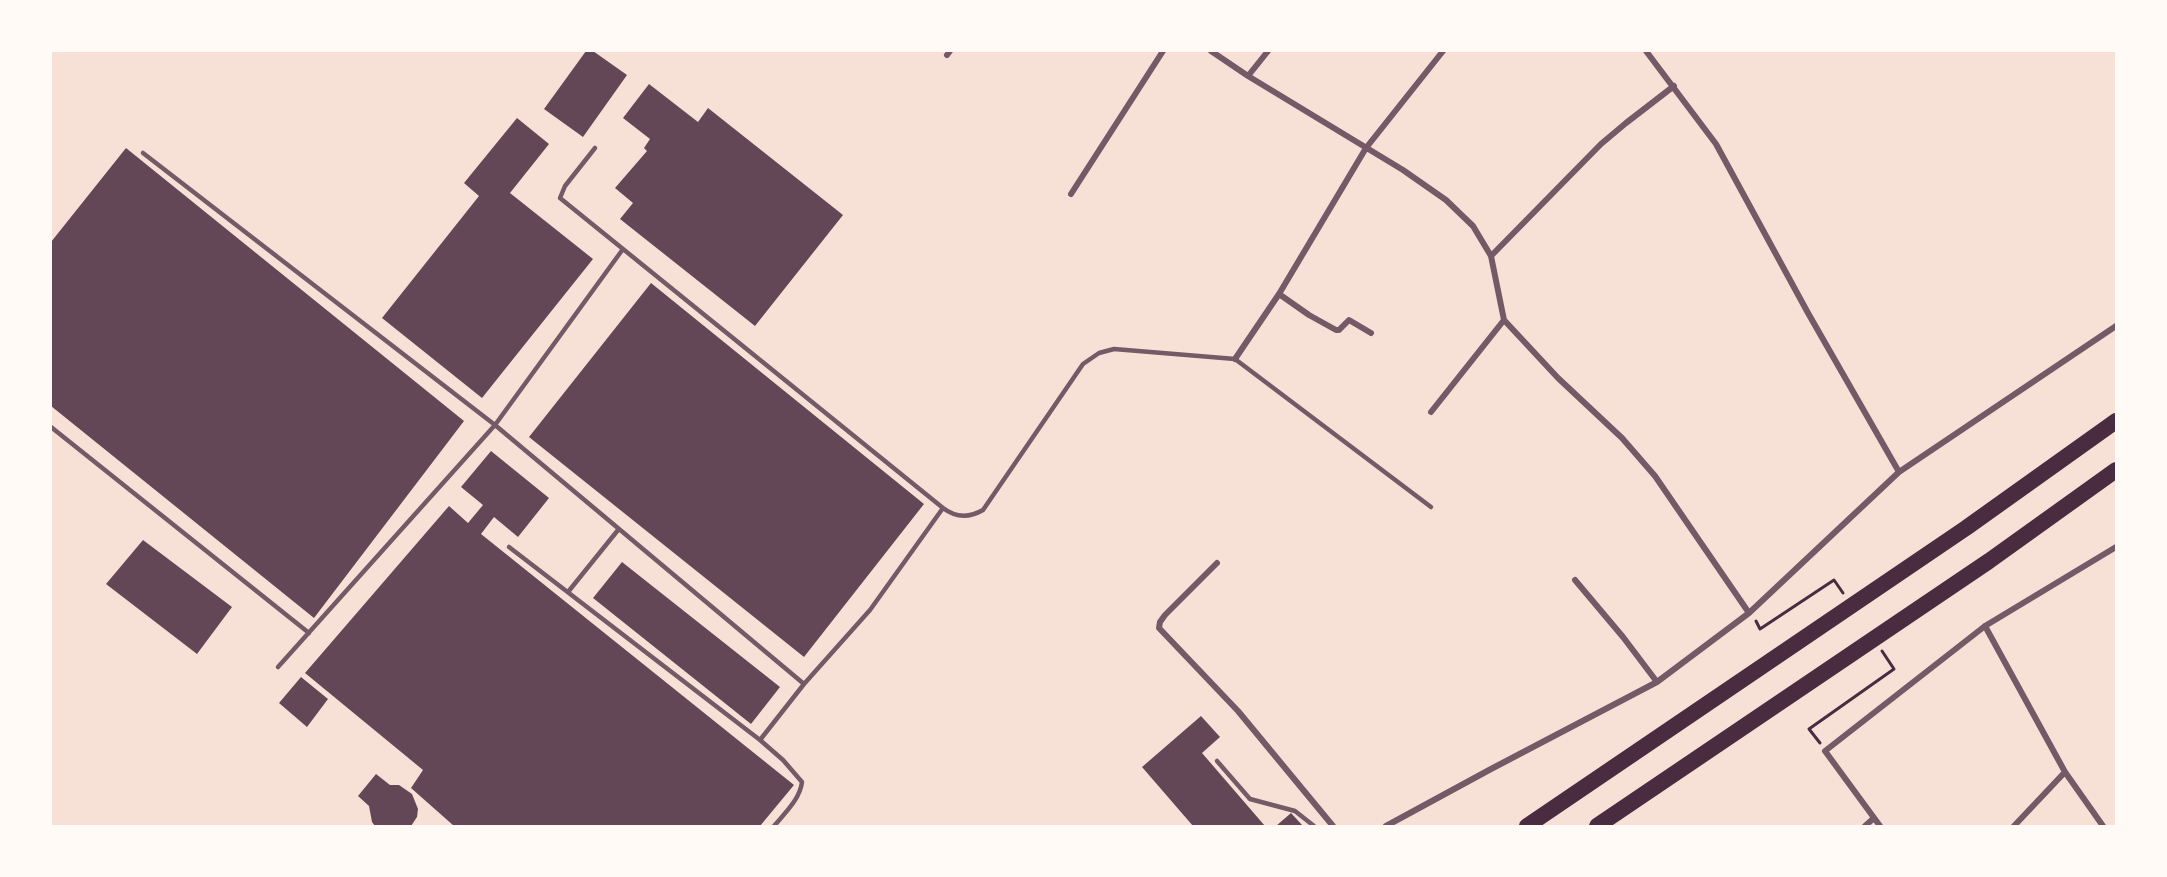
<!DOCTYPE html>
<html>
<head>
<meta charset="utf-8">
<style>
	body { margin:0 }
	#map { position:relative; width:2167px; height:877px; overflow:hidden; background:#f7e1d7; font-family:"Titillium Web",sans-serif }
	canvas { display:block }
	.frame { position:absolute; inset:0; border:52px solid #fffaf5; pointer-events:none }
</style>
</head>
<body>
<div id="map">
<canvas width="2167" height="877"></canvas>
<div class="frame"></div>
</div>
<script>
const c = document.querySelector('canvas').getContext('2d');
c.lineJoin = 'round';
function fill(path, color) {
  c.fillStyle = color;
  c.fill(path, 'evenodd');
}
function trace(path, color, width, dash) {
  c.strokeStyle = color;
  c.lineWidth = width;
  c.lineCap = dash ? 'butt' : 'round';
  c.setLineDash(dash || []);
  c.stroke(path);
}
const building = new Path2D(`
	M 586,51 L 593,51 L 627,75 L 583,137 L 544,109 Z
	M 649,84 L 698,122 L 708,108 L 843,215 L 755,326 L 620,219 L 633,203 L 615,188 L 647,151 L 644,148 L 650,139 L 623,118 Z
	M 517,118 L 549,144 L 510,193 L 593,259 L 482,398 L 382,318 L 479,196 L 464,183 Z
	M 126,148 L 464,421 L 314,618 L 51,406 L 51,242 Z
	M 651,283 L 924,504 L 804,657 L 529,437 Z
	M 491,451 L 549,498 L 518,537 L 494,517 L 481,534 L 794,785 L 760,826 L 454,826 L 411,788 L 423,770 L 305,673 L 449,506 L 468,523 L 483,505 L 461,487 Z
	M 143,540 L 232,607 L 197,654 L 106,584 Z
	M 622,562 L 780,687 L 751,724 L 593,598 Z
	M 301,677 L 328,699 L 307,727 L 279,703 Z
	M 1201,716 L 1220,737 L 1202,753 L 1265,826 L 1193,826 L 1142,767 Z
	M 376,774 L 390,785 L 399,785 L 412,794 L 418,809 L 417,817 L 411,826 L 375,826 L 372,822 L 369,806 L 358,796 Z
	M 1291,813 L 1303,826 L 1276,826 Z`);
const path = new Path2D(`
	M 1756,621 L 1760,629 L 1834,580 L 1843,593
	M 1820,743 L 1809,729 L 1894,669 L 1882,651`);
const service = new Path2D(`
	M 595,148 L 565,186 L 560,198 L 623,249
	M 143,153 L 495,425 L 278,667
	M 51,427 L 309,633
	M 509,547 L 760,740
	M 568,592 L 618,530
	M 804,684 L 495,425 L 623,249 L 943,508
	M 1217,761 L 1250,799 L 1295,811 L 1314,826
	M 774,826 C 785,813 800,799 802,782 L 783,760 L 760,740 L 804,684 L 870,610 L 943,508 C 956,518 969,518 983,510 L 1083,364 L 1099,353 L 1114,349 L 1235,359 L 1431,507`);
const minor = new Path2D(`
	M 1211,51 L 1248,76 L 1403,170 L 1446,200 L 1473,226 L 1491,256 L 1504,320 L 1558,378 L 1622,438 L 1655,476 L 1749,613
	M 1646,51 L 1716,144 L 1808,313 L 1899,472
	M 947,55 L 950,51
	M 1248,76 L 1268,51
	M 1071,194 L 1163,51
	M 1491,256 L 1601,144 L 1626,123 L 1674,86
	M 1279,294 L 1309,315 L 1336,330 L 1339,330 L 1349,320 L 1371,333
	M 1235,359 L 1279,294 L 1366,148 L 1443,51
	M 1431,412 L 1504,320
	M 1217,563 L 1165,615 L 1160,622 L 1159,628 L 1238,711 L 1333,826
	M 1575,580 L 1623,637 L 1657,682
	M 1985,626 L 2065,772 L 2103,826
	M 1386,826 L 1491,769 L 1657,682 L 1749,613 L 1899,472 L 2116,326
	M 1865,826 L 1874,818
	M 1880,826 L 1825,751 L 1985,626 L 2116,547
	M 2014,826 L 2065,772`);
const motorway = new Path2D(`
	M 1527,826 L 1966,528 L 2116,421
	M 1597,826 L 1989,561 L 2116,470`);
fill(building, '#644757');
trace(path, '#4a2c40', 3);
trace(service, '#755966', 4.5);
trace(minor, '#755966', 6);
trace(motorway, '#4a2c40', 16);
</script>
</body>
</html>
